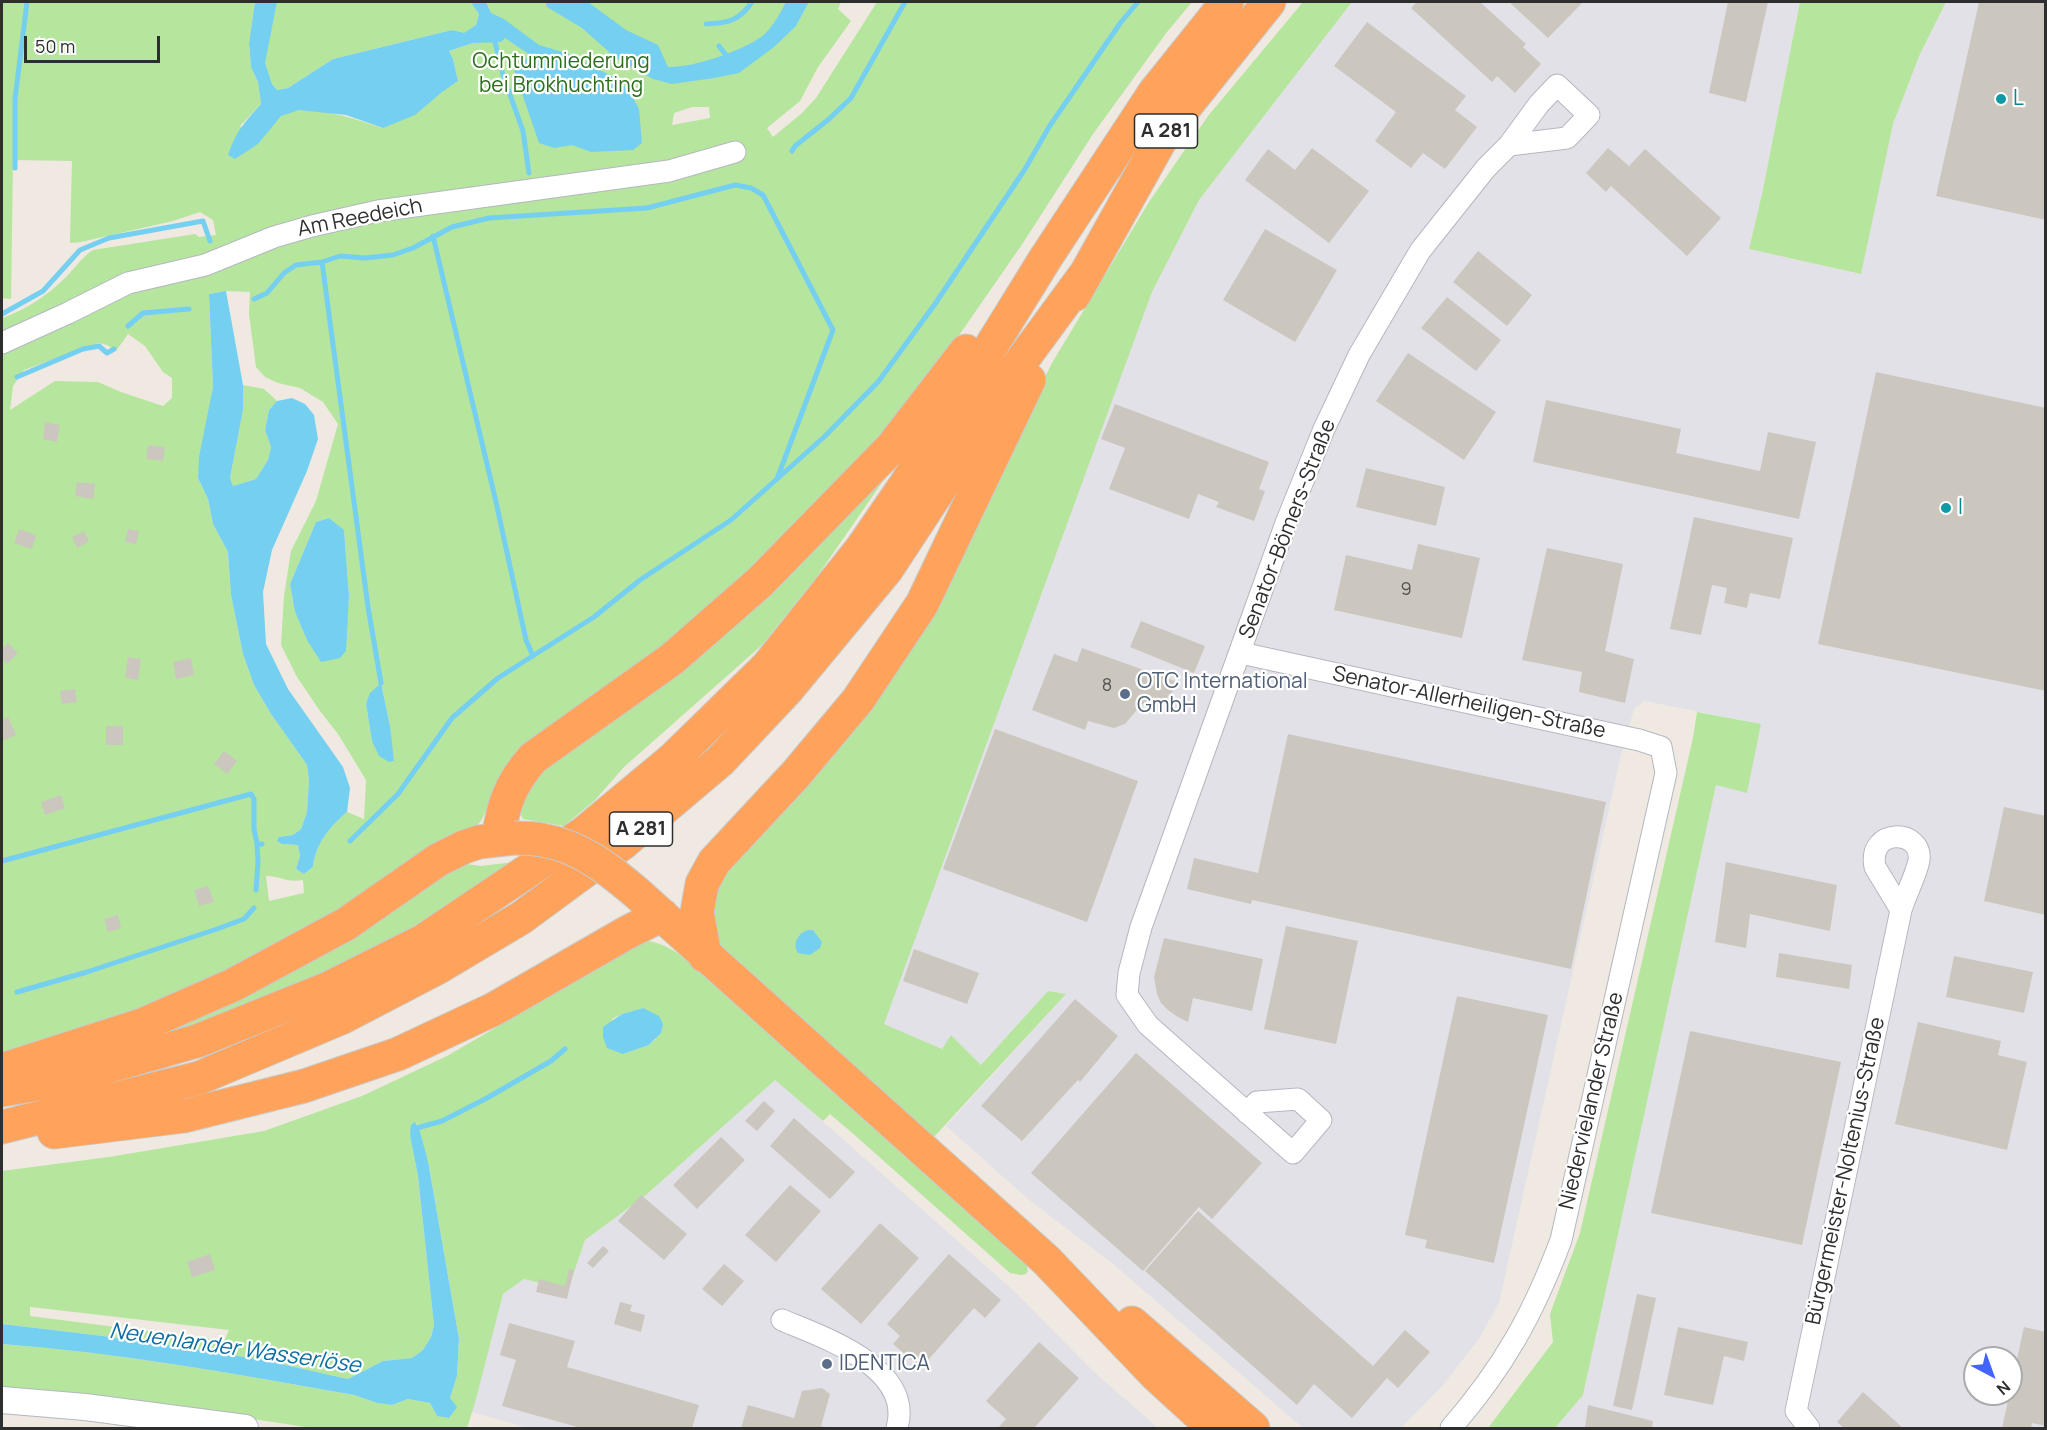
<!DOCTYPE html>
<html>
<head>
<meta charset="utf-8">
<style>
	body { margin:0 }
	#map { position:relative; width:2047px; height:1430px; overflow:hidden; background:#efe9e1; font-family:Manrope,sans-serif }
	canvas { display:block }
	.frame { position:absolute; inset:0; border:3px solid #2e2e2e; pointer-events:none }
	.north { position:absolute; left:1963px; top:1346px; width:60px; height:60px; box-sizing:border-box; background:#fff; border:2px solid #ababab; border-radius:50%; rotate:139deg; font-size:16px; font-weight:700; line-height:24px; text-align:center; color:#2e2e2e }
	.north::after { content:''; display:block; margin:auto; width:21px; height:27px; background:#4264fb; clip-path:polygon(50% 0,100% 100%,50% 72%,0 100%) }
	.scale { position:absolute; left:24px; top:36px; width:136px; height:27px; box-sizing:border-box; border:3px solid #2e2e2e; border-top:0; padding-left:8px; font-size:18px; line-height:21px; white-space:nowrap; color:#2e2e2e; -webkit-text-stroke:4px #fff; paint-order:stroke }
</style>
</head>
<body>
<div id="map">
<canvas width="2047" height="1430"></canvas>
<div class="frame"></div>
<div class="north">N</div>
<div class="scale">50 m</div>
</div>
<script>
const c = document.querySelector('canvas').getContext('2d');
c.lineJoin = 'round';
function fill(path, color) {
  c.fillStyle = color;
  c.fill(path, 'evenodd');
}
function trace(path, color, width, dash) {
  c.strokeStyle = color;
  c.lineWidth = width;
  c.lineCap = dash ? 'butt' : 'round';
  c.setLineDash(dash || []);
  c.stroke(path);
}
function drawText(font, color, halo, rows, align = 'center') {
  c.font = font + ' Manrope,sans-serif';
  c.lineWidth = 4.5;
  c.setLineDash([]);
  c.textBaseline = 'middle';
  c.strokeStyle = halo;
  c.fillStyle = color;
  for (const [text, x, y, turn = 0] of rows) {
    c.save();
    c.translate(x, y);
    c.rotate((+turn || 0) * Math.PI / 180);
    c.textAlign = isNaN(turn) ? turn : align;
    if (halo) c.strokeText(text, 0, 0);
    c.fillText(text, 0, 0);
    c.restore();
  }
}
const industrial = new Path2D(`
	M 1352,2 L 1800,2 L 1762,194 L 1749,249 L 1860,274 L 1893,124 L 1920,54 L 1946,2 L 2045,2 L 2045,1428 L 1555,1428 L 1583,1395 L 1716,784 L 1747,792 L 1760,724 L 1645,701 L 1634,709 L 1621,755 L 1499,1303 L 1478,1340 L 1443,1385 L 1401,1428 L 1303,1428 L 1112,1263 L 1028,1199 L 946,1126 L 1066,994 L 1048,991 L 981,1065 L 951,1035 L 942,1049 L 883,1024 L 1152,292 L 1199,200 ZM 1975,1358 L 2011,1358 L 2011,1394 L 1975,1394 Z
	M 775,1079 L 1014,1291 L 1093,1371 L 1158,1428 L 528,1428 L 472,1412 L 503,1294 L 524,1279 L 568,1290 L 585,1240 L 646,1195 Z`);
const green = new Path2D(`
	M 2,2 L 255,2 L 249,43 L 251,67 L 258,82 L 261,104 L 240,126 L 258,144 C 265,136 273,121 282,115 C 305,101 359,120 382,128 L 458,81 L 453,59 L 449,51 L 473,43 L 489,8 L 486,2 L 804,2 L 796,26 L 809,2 L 841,2 L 838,9 L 851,21 L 818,67 L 800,101 L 767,128 L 773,137 L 802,113 L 816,98 L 877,2 L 1192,2 L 1167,32 L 1093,134 L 1023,243 L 955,341 L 854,468 L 795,529 L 684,629 L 642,662 L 525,743 L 507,765 L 481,821 L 475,827 L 346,908 L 180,997 L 2,1060 L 2,318 C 26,310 48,295 66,277 C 76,267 82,257 93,250 L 195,234 L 199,237 L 216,235 L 213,220 L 200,212 L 173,221 L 81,242 L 70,243 L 72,161 L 13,160 L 11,299 L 2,298 ZM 692,107 L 709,107 L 710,118 L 672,125 L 674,113 ZM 226,291 L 250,292 L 249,314 L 256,367 L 265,377 L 278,383 L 300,388 L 323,402 L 338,424 L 316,501 L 291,551 L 284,596 L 281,645 L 297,677 L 320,711 L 338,734 L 366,780 L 364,819 L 347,812 C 330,826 315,845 313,867 L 304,874 L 296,869 L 300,856 L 298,845 L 282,844 L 279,837 L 293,835 L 301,829 L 307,812 L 309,780 L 307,765 L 271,714 L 254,685 L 243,654 L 231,595 L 228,552 L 213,524 L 208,499 L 198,478 L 213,387 L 209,294 ZM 128,334 L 145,346 L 163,372 L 172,378 L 172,398 L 163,406 L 121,392 L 98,382 L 55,381 L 10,410 L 13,386 L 24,370 L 98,343 L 107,345 L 116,351 ZM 329,518 L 344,531 L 349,596 L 347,622 L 307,640 L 295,612 L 290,584 L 316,522 ZM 381,683 L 390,726 L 372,741 L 366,704 ZM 266,876 C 281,876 286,883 303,880 L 304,893 L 269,901 Z
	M 277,2 L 473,2 L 472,4 L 479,14 L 476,25 L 464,34 L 452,30 L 333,59 L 288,88 L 277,90 L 272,84 L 264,63 Z
	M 1303,2 L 1352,2 L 1199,200 L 1152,292 L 884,1024 L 942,1049 L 951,1035 L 981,1065 L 1048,991 L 1066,994 L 932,1139 L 739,969 L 715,940 L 712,888 L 999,468 L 1052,363 L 1149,202 L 1208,116 Z
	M 1800,2 L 1946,2 L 1920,54 L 1893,124 L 1861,274 L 1749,249 L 1762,194 Z
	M 243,385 L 264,389 L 277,401 L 269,410 L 265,430 L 271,447 L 268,460 L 256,479 L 233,486 L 230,478 L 243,410 Z
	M 880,477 L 883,481 L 816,578 L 762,645 L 624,767 L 595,800 L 564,826 L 523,819 L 515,805 L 527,780 Z
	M 1697,712 L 1761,724 L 1747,793 L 1716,785 L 1583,1395 L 1555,1428 L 1488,1428 L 1553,1342 L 1550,1314 L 1580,1233 L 1693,738 Z
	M 514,862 C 412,935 295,992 176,1031 L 175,1024 L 451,870 L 466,864 L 481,866 Z
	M 642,940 C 667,942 684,958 703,972 L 1026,1264 L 1028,1271 L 1026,1274 L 1021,1275 L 1010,1273 L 850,1131 L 830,1114 L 823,1121 L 775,1080 L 646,1195 L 585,1240 L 568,1290 L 524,1279 L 503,1294 L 475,1403 L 467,1428 L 312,1428 L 109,1397 L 2,1387 L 2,1344 C 120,1353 237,1374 354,1395 L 377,1403 L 392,1405 L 408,1399 L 430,1403 L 437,1416 L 450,1398 L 457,1376 L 459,1339 L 428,1161 L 416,1123 L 410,1136 L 418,1176 L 434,1325 L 431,1337 L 423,1350 L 412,1358 L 383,1361 L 348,1379 L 263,1360 L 145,1341 L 2,1324 L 2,1171 L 109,1157 L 264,1131 L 362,1096 L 447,1056 L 526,1010 L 631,944 ZM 643,1008 L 656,1039 L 649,1045 L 623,1054 L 612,1019 L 622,1014 ZM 30,1307 L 31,1307 L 229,1330 L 224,1341 L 30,1316 Z`);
const water = new Path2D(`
	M 255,2 L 277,2 L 265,63 L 272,84 L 277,90 L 288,88 L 333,59 L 452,30 L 464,33 L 476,25 L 479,14 L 472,4 L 473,2 L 486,2 L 491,13 L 504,19 L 539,45 L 569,54 L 615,78 L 629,90 L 639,109 L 642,143 L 633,150 L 591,152 L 572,145 L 554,148 L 539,143 L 514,70 L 530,55 L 505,38 L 501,42 L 473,43 L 449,51 L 453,59 L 458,81 L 442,92 L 415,115 L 383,128 L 346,115 L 299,110 L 281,116 L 258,144 L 235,159 L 228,155 C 236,131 245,122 261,104 L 258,82 L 251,67 L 249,43 Z
	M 545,2 L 588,2 L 626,30 L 658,45 L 668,67 C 692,68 738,52 758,39 C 770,32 780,14 786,2 L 809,2 L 796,26 L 774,47 L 739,73 L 714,78 L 672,84 L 653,79 L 616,58 L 582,28 L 547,7 Z
	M 226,291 L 243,385 L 243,410 L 230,478 L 233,486 L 256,479 L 268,460 L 271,447 L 265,430 L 269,410 L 277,401 L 292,398 L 305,404 L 314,415 L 318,439 L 307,471 L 272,550 L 263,592 L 266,644 L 288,689 L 343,767 L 350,788 L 347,812 C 330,826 315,845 313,867 L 304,874 L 296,869 L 300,856 L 298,845 L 282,844 L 277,841 L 279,837 L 293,835 L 301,829 L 307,812 L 309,780 L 307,765 L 271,714 L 254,685 L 243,654 L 231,595 L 228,552 L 213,524 L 208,499 L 198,478 L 199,457 L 213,387 L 209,294 Z
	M 329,518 L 344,530 L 349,596 L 346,651 L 340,658 L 321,662 L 307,640 L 295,612 L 290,584 L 316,522 Z
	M 381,683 L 390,726 L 394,761 L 389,762 L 379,756 L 372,741 L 366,704 L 370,693 Z
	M 808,930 L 813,930 L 822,942 L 820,948 L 810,955 L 798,953 C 792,944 798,933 808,930 Z
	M 643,1008 L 659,1016 L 663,1024 L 661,1033 L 649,1045 L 623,1054 L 607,1048 L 603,1037 L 603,1027 L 622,1014 Z
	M 415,1122 L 420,1132 L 428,1161 L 459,1339 L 457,1376 L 450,1398 L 457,1407 L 449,1418 L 437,1416 L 430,1403 L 408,1399 L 392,1405 L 377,1403 L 354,1395 C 237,1374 120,1353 2,1344 L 2,1324 L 145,1341 L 263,1360 L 348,1379 L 383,1361 L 412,1358 L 423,1350 L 431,1337 L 434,1325 L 418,1176 L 410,1136 L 411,1125 Z`);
const stream = new Path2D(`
	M 706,24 C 728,23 739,21 752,2
	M 491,39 L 495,42 L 503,75 L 523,131 L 529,173
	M 719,46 L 729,59
	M 792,151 L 795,146 L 829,119 L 851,98 L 905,2
	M 15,168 L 15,99 L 27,2
	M 433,236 L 496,502 L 526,640 L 533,656
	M 322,262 L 368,607 L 381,683
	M 254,299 L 267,293 L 284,273 L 296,265 L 322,262 L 340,256 L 365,258 L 393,255 L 413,248 L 452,227 L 489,218 L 647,208 L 735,185 L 751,188 L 763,195 L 833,330 L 777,479
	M 2,314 L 43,291 L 80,250 L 109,238 L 203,221 L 210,241
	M 128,326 L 143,313 L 189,309
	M 17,377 L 83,349 L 99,346 L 107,353 L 114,349
	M 350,841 L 398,794 L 452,718 L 498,678 L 594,617 L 640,580 L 731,520 L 824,437 L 878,382 L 935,304 L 1025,169 L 1049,127 L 1121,22 L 1138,2
	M 2,861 L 251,794 L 254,799 L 254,829 L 257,844 L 262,844
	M 256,890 L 258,862 L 257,844
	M 17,992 L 87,972 L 217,929 L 244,919 L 254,908
	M 414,1131 L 413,1129 L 442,1121 L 487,1098 L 551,1061 L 565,1049`);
const building = new Path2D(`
	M 1417,2 L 1480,2 L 1526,44 L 1523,47 L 1541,64 L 1515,93 L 1497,76 L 1492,82 L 1411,8 Z
	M 1509,2 L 1583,2 L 1548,38 Z
	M 1728,2 L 1768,2 L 1746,102 L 1709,93 Z
	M 1979,2 L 2046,2 L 2046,220 L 1936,196 Z
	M 1367,22 L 1466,96 L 1455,110 L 1477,127 L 1445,169 L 1423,153 L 1411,168 L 1375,141 L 1396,112 L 1334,66 Z
	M 1312,148 L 1369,191 L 1329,243 L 1245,180 L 1268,149 L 1295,170 Z
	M 1608,148 L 1629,166 L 1645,149 L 1721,218 L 1687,256 L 1611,186 L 1606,192 L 1586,173 Z
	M 1265,229 L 1337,270 L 1295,342 L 1223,300 Z
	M 1478,251 L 1532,295 L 1507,326 L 1453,282 Z
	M 1447,297 L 1501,340 L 1476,371 L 1421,328 Z
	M 1408,353 L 1496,412 L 1464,460 L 1376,401 Z
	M 1876,372 L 2046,408 L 2046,691 L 1818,644 Z
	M 1546,400 L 1681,429 L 1676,453 L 1760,471 L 1768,432 L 1816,442 L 1799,519 L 1533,462 Z
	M 1115,404 L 1269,462 L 1259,489 L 1265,491 L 1254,521 L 1216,507 L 1219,502 L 1198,494 L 1189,519 L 1109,489 L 1125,448 L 1101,439 Z
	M 45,422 L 60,425 L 57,442 L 43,439 Z
	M 148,445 L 165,447 L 163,461 L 146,459 Z
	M 1366,468 L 1445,487 L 1436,526 L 1356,507 Z
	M 77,482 L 95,484 L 93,499 L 75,496 Z
	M 1694,517 L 1793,538 L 1780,599 L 1750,593 L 1747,608 L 1724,603 L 1727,588 L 1712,585 L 1701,635 L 1670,629 Z
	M 19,529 L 36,535 L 32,549 L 14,543 Z
	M 128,529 L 139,531 L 136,544 L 125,542 Z
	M 84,531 L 89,541 L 77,548 L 72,537 Z
	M 1418,544 L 1480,558 L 1462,638 L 1334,610 L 1346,555 L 1412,570 Z
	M 1547,548 L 1623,564 L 1605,651 L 1634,659 L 1625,703 L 1579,692 L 1582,672 L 1522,660 Z
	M 1141,621 L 1205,646 L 1194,673 L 1130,647 Z
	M 8,643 L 18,653 L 7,664 L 2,658 L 2,649 Z
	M 1082,648 L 1175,681 L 1173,691 L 1166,699 L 1157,703 L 1147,701 L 1140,706 L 1125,724 L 1114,728 L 1088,721 L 1085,730 L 1032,710 L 1054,654 L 1077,662 Z
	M 128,657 L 141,659 L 138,680 L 125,678 Z
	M 191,658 L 194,675 L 176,679 L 173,662 Z
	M 75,689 L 77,702 L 62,704 L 60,691 Z
	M 8,717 L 16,735 L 2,741 L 2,720 Z
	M 106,726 L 123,726 L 123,745 L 106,745 Z
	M 995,729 L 1138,781 L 1087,922 L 943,869 Z
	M 1288,734 L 1606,802 L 1571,969 L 1252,900 L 1251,904 L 1187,889 L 1194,858 L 1258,873 Z
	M 224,751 L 237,761 L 227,774 L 214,764 Z
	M 61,795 L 65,808 L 45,815 L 41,802 Z
	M 2004,807 L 2046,816 L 2046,915 L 1984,901 Z
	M 1726,862 L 1837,885 L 1830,931 L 1750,914 L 1746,948 L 1715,942 Z
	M 208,886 L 214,902 L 199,906 L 194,890 Z
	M 118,915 L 121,928 L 108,932 L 104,919 Z
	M 1286,926 L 1358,941 L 1336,1044 L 1264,1029 Z
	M 1164,938 L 1263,959 L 1252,1011 L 1193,998 L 1188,1022 L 1178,1017 L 1168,1010 L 1161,1003 L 1157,994 L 1154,977 Z
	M 914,949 L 979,973 L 967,1004 L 903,981 Z
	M 1779,953 L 1852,965 L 1849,989 L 1776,977 Z
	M 1954,956 L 2033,972 L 2024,1013 L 1946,997 Z
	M 1457,996 L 1548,1015 L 1494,1263 L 1425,1248 L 1427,1240 L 1405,1235 Z
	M 1075,999 L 1118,1036 L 1080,1082 L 1078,1080 L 1022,1141 L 981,1106 Z
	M 1918,1022 L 2001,1041 L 1998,1055 L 2027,1062 L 2007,1150 L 1895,1124 Z
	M 1690,1031 L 1841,1062 L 1802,1245 L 1651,1213 Z
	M 1136,1053 L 1262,1163 L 1212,1219 L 1199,1207 L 1143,1271 L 1031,1173 Z
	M 764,1101 L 775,1111 L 757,1131 L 745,1121 Z
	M 794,1118 L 855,1172 L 830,1199 L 770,1146 Z
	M 721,1137 L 745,1160 L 697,1209 L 673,1185 Z
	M 790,1185 L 821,1211 L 776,1262 L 745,1235 Z
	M 641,1195 L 687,1234 L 664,1260 L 618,1221 Z
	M 1198,1211 L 1373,1366 L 1405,1330 L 1430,1352 L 1398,1388 L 1387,1378 L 1352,1418 L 1314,1384 L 1297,1405 L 1145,1271 Z
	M 880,1223 L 919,1258 L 861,1324 L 821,1289 Z
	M 603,1246 L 609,1251 L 593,1268 L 587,1263 Z
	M 210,1254 L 215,1270 L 192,1277 L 187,1262 Z
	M 949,1254 L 1001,1300 L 985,1318 L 974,1308 L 921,1368 L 893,1344 L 900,1336 L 887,1324 Z
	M 724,1264 L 744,1281 L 722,1306 L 702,1289 Z
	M 569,1269 L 574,1270 L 567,1299 L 536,1292 L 539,1279 L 565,1286 Z
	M 1637,1294 L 1656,1298 L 1632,1410 L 1613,1406 Z
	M 620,1302 L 632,1305 L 630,1311 L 645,1315 L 641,1332 L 614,1324 Z
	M 509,1323 L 575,1341 L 567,1367 L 699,1405 L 692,1428 L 581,1428 L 502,1406 L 516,1360 L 500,1355 Z
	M 1678,1327 L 1748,1342 L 1744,1361 L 1724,1356 L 1713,1405 L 1664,1395 Z
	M 2024,1327 L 2046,1332 L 2046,1426 L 2032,1423 L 2031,1428 L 2002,1428 Z
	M 1039,1342 L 1079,1378 L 1034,1428 L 998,1428 L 1006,1419 L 986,1401 Z
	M 822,1388 L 830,1394 L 821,1426 L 829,1428 L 741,1428 L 748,1405 L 794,1418 L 802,1391 Z
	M 1863,1392 L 1903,1428 L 1844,1428 L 1837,1422 Z
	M 1588,1405 L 1653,1421 L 1652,1428 L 1585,1428 Z`);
const minor = new Path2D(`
	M 2,343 L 68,313 L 128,283 L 205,265 L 274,237 L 312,226 L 378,211 L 669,171 L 735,152
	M 1241,653 L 1639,740 L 1661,747 L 1666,773 L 1561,1240 C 1533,1315 1503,1368 1451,1428
	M 1247,1113 L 1257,1102 L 1298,1099 L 1321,1120 L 1293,1153 L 1148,1025 L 1127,995 L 1129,973 L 1141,927 L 1286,523 L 1324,429 L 1359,355 L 1420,251 L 1486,168 L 1509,145 L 1539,104 L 1557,85 L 1589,115 L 1567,138 L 1509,145
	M 782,1320 C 825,1338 914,1368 897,1428
	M 1809,1428 L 1796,1411 L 1901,910 C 1905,896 1917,873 1919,860 C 1923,829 1867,827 1875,867 L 1901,910`);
const tertiary = new Path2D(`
	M 2,1400 L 85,1407 L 245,1428`);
const motorway = new Path2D(`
	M 1074,295 L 1165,132 L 1269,2
	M 498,839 C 503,805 510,784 533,758 L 672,659 L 760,582 L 892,447 L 966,351
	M 638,894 L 1046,1260 L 1156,1375 L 1214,1428
	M 705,956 L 697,912 L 702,884 L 714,862 L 796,774 L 858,700 L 922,604 L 1029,380
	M 2,1070 L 142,1025 L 233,985 L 346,924 L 438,860 L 464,847 L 479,842 L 514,838
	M 2,1090 L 61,1080 L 197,1041 L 329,988 L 423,941 L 584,833 L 673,759 L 768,666 L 862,548 L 906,484 L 1045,259 L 1154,93 L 1227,2
	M 2,1127 L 199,1078 L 341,1018 L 437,968 L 521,918 L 623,843 L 720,761 L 786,691 L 887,569 L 952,470 L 1004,385 L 1084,276
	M 54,1132 L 184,1116 L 304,1086 L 398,1054 L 494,1009 L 628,932 L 662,915
	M 1132,1323 L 1253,1428`);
const motorwayBridge = new Path2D(`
	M 514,838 C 523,838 533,838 542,840 C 580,846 610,870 638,894`);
const markers = [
	[2001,99,6,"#0f9aa8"],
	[1946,508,6,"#0f9aa8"],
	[1125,694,6,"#5c6f8a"],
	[827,1364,6,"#5c6f8a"]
];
const numberNames = [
	["9",1406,590],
	["8",1107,686]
];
const shields = [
	[1166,131,63],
	[641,829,63]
];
const shieldNames = [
	["A 281",1166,131],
	["A 281",641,829]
];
const parkNames = [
	["Ochtumniederung",561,62],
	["bei Brokhuchting",561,86]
];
const cultureNames = [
	["L",2013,99],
	["I",1958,508]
];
const streetNames = [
	["Am Reedeich",360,218,-11],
	["Senator-Bömers-Straße",1288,529,-69],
	["Senator-Allerheiligen-Straße",1469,703,12],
	["Niedervielander Straße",1592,1101,-77],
	["Bürgermeister-Noltenius-Straße",1846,1171,-78]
];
const serviceNames = [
	["OTC International",1137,682],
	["GmbH",1137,706],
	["IDENTICA",839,1364]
];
const waterNames = [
	["Neuenlander Wasserlöse",235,1349,8]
];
fill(industrial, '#e3e1e8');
fill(green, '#b6e59e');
fill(water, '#75cff0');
trace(stream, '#75cff0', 5);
fill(building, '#cbc7bf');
trace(minor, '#b4b7c1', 23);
trace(tertiary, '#b4b7c1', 28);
trace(motorway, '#c9c9c9', 35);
trace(minor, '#fff', 21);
trace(tertiary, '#fff', 26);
trace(motorway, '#ffa35c', 33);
trace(motorwayBridge, '#c9c9c9', 35, []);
trace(motorwayBridge, '#ffa35c', 33);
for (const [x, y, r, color] of markers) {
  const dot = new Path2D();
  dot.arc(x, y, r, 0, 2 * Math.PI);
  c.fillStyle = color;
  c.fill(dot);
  trace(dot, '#fff', 2);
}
drawText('18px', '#555452', null, numberNames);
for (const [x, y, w] of shields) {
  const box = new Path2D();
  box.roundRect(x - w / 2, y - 17, w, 34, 4.5);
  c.fillStyle = '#fff';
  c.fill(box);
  trace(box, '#2e2e2e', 1.5);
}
drawText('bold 20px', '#2e2e2e', null, shieldNames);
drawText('21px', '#2c6e1b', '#fff', parkNames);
drawText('21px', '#0d838f', '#fff', cultureNames, 'left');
drawText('21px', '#2e2e2e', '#fff', streetNames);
drawText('21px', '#4e5e75', '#fff', serviceNames, 'left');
drawText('italic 22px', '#0d6fa3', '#fff', waterNames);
</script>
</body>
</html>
